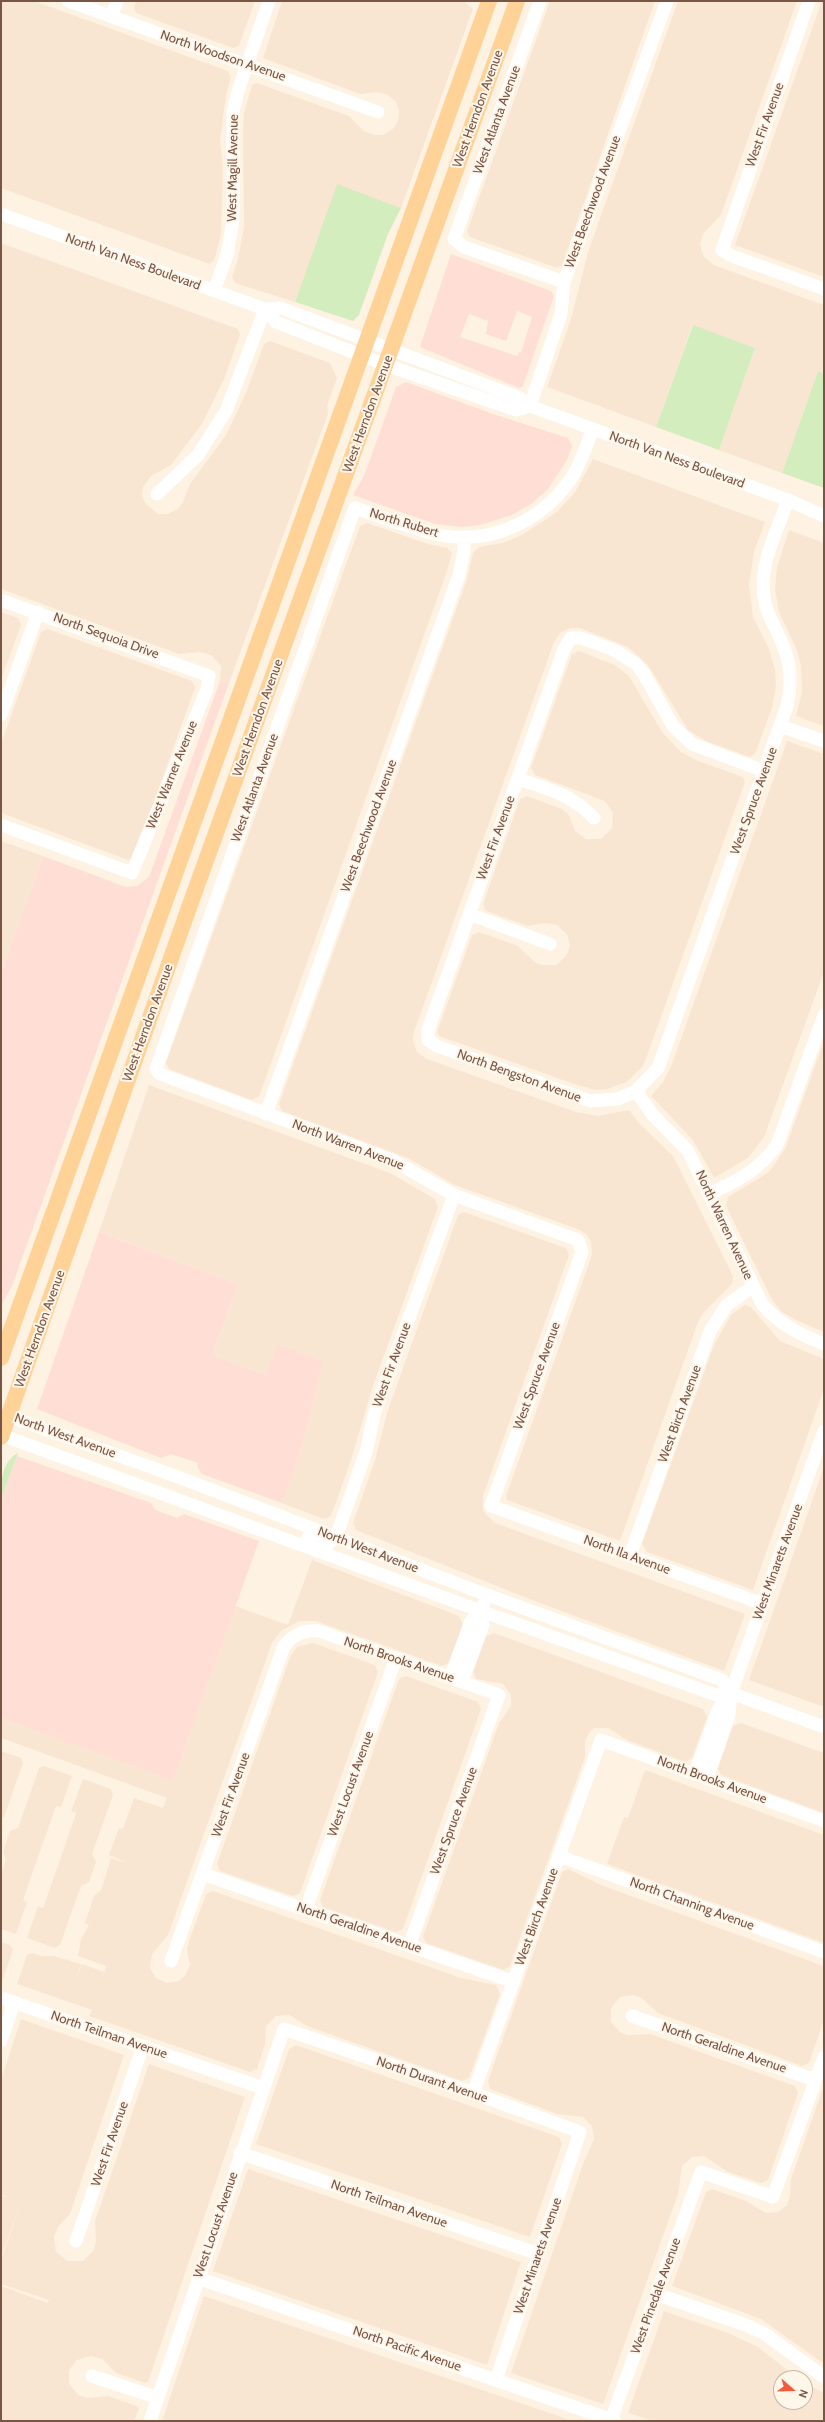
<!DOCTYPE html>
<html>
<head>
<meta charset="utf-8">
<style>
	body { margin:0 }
	#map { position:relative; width:825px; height:2422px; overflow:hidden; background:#fef2e2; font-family:Cabin,sans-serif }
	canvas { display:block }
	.frame { position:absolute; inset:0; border:2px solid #795545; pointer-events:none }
	.north { position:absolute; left:773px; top:2370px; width:40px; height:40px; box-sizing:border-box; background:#fff6ea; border:1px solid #c9b6a8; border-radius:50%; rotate:110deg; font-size:11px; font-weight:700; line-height:16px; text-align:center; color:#795545 }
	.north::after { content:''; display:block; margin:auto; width:14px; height:18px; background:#f5593a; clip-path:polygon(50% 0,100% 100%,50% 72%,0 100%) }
</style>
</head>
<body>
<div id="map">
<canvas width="825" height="2422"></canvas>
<div class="frame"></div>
<div class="north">N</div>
</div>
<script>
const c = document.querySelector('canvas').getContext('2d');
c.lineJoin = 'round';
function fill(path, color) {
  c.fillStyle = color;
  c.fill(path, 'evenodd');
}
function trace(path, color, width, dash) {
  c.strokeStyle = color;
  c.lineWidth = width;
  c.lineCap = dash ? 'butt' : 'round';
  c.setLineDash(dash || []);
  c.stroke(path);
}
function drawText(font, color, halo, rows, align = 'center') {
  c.font = font + ' Cabin,sans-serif';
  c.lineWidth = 4;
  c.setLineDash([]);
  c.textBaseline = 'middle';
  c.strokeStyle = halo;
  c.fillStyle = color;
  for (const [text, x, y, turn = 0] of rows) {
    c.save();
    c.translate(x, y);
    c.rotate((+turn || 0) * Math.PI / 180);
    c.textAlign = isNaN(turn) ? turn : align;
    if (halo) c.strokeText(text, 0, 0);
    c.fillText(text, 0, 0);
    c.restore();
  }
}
const residential = new Path2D(`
	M 1,1 L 34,1 L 228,71 L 231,77 L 226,95 L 220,141 L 223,169 L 221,235 L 214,261 L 209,264 L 1,188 Z
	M 136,1 L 255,1 L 239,46 L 233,48 L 136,13 L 134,8 Z
	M 282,1 L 463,1 L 473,9 L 401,208 L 337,185 L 295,302 L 235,283 L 232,277 L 238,259 L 244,227 L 243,130 L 244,113 L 252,85 L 257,83 L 349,116 L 364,131 L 375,135 L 383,135 L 394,128 L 398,121 L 399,111 L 396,102 L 388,95 L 378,92 L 360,94 L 263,58 Z
	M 550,1 L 655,1 L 562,265 L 557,268 L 470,237 L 467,231 Z
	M 678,1 L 797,1 L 721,215 L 703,234 L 700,245 L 704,257 L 714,265 L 824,305 L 824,374 L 818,372 L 782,473 L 719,450 L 755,348 L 692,326 L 656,427 L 547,387 L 570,322 L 589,249 Z
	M 822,1 L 824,1 L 824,277 L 735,245 Z
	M 1,243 L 238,329 L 240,335 L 224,379 L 202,424 L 171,465 L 151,476 L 143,487 L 142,495 L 145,503 L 158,514 L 167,514 L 178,509 L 183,502 L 190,484 L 226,435 L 246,393 L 264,344 L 270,341 L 330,363 L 337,378 L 327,406 L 328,414 L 229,683 L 220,681 L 221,666 L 211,655 L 200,652 L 179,654 L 1,589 Z
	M 593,459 L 765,522 L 754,552 L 749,584 L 753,617 L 769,649 L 775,669 L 776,685 L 772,708 L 755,754 L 750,757 L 706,741 L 688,730 L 648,665 L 628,647 L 580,628 L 571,628 L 561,632 L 554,642 L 414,1032 L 413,1041 L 417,1052 L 427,1059 L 576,1112 L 598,1116 L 629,1110 L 638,1122 L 673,1156 L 733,1276 L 732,1284 L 704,1312 L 698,1322 L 620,1541 L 507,1500 L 506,1496 L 592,1255 L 591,1242 L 587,1235 L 580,1230 L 455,1185 L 408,1158 L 282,1111 L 279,1104 L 467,579 L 473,553 L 479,547 L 502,543 L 522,535 L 557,512 L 575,492 Z
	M 367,523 L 428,544 L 447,548 L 452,553 L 447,571 L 259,1097 L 252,1100 L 169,1069 L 166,1063 L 360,526 Z
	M 789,530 L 824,543 L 824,726 L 796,716 L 802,692 L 801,665 L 796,648 L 779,612 L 775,590 L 777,567 Z
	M 1,612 L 18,618 L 21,625 L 1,680 Z
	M 48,629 L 192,681 L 195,688 L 134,857 L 128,860 L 1,813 L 1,744 L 41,632 Z
	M 579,651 L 615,665 L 629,676 L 662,732 L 681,752 L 698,761 L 743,777 L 745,782 L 647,1056 L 643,1066 L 627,1082 L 607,1089 L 596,1090 L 574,1084 L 439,1036 L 437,1032 L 472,935 L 479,932 L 518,946 L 536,963 L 542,965 L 556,965 L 565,957 L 568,952 L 570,946 L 567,934 L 557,925 L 544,923 L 528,926 L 486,911 L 483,904 L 520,799 L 527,796 L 562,809 L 569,815 L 575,831 L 586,839 L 601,839 L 612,828 L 613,813 L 605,801 L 535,775 L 531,768 L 572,654 Z
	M 787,741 L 824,754 L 824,972 L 764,1137 L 748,1158 L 714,1178 L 693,1140 L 651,1096 L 663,1082 L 672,1064 Z
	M 1,841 L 43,856 L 1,975 Z
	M 824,1041 L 824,1332 L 796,1320 L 782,1312 L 772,1300 L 726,1206 L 728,1197 L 769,1172 L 785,1149 Z
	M 149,1085 L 390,1173 L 435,1199 L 438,1207 L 374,1383 L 350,1463 L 331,1516 L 324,1519 L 281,1503 L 302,1446 L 322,1364 L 266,1375 L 212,1355 L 238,1284 L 99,1232 Z
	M 464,1212 L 566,1248 L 569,1255 L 483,1496 L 483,1511 L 495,1523 L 745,1614 L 724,1671 L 537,1602 L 356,1530 L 353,1523 L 375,1460 L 388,1410 L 458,1215 Z
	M 744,1305 L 751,1307 L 780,1341 L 824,1359 L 824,1389 L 753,1590 L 647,1552 L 642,1544 L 714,1345 L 731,1315 Z
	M 824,1467 L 824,1707 L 749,1680 Z
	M 312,1560 L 459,1616 L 463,1625 L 450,1662 L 442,1666 L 316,1621 L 299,1621 L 281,1631 L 272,1643 L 168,1935 L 152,1954 L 150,1968 L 156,1978 L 167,1983 L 179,1981 L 185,1976 L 190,1965 L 187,1949 L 189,1941 L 206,1894 L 213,1891 L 461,1978 L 496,1985 L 500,1994 L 469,2078 L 462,2081 L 307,2026 L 289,2015 L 276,2016 L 266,2026 L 265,2044 L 257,2069 L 250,2072 L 89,2016 L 92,2010 L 17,1984 L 27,1955 L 32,1953 L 41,1956 L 54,1956 L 81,1964 L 76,1979 L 82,1964 L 104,1972 L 100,1987 L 106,1966 L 78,1956 L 81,1939 L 89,1925 L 85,1923 L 94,1896 L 101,1890 L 111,1858 L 127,1863 L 109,1855 L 119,1828 L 123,1829 L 134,1798 L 163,1808 L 167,1798 L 1,1738 L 1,1718 L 173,1779 L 235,1606 L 288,1625 Z
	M 494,1633 L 703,1709 L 707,1717 L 692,1758 L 685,1762 L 627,1740 L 608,1728 L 594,1728 L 589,1733 L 585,1741 L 585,1757 L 510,1966 L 504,1970 L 426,1943 L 423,1936 L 499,1723 L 511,1706 L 511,1695 L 503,1684 L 476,1679 L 473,1672 L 486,1636 Z
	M 313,1643 L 375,1665 L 378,1672 L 300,1893 L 293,1896 L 220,1871 L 217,1864 L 290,1657 L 297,1647 Z
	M 406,1676 L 478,1702 L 481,1709 L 403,1929 L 396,1932 L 323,1907 L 320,1900 L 399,1679 Z
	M 741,1723 L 824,1753 L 824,1813 L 721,1775 L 718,1768 L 733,1726 Z
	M 1,1751 L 21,1758 L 23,1763 L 4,1817 L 1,1818 Z
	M 44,1766 L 72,1776 L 61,1807 L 56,1806 L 23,1900 L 27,1902 L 16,1934 L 1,1929 L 1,1875 L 6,1859 L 3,1852 L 10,1831 L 18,1828 L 39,1768 Z
	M 645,1770 L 824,1835 L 824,1943 L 607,1864 L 624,1817 L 628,1818 Z
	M 83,1779 L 111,1789 L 113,1795 L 92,1854 L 96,1862 L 89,1882 L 81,1886 L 60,1945 L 55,1948 L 27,1938 L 38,1906 L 43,1908 L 60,1860 L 76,1813 L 71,1811 Z
	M 568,1869 L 601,1885 L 824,1966 L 824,2020 L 809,2063 L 802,2066 L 658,2013 L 640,1997 L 633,1995 L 620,1997 L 611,2008 L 611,2022 L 620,2032 L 627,2035 L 650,2034 L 795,2086 L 798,2093 L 768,2180 L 761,2183 L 728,2172 L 704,2156 L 692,2157 L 682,2166 L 678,2194 L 603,2404 L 511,2373 L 583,2164 L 594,2139 L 592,2126 L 583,2117 L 557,2114 L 490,2089 L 488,2081 L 562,1872 Z
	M 1,1942 L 10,1945 L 13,1950 L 3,1979 L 1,1978 Z
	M 21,2019 L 124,2055 L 70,2214 L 58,2227 L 54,2237 L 56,2252 L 68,2261 L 83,2261 L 94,2250 L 96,2240 L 95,2221 L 149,2064 L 245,2097 L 148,2382 L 145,2383 L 116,2373 L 102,2359 L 91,2356 L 77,2360 L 69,2370 L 69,2383 L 78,2395 L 89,2398 L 108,2396 L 137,2406 L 139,2409 L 134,2421 L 1,2421 L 1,2286 L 48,2303 L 49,2300 L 1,2284 L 1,2260 L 21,2202 L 1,2257 L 1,2195 L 13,2199 L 1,2194 L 1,2080 Z
	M 296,2045 L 559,2137 L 562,2144 L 530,2237 L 256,2144 L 289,2049 Z
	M 824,2085 L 824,2364 L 761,2319 L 672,2286 L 706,2192 L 712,2189 L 746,2201 L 766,2213 L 778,2212 L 787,2205 L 790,2196 L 791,2179 Z
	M 248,2169 L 521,2262 L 487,2365 L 213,2271 Z
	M 204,2296 L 550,2413 L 572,2421 L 162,2421 Z
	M 664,2311 L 728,2333 L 758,2347 L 797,2378 L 781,2378 L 781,2402 L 805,2402 L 805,2383 L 824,2393 L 824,2421 L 653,2421 L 628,2413 Z`);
const commercial = new Path2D(`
	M 451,254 L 551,291 L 554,296 L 523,386 L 519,388 L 420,347 ZM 517,311 L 532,317 L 521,353 L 519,352 L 517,356 L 460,337 L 469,314 L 488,321 L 486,334 L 506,341 Z
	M 406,382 L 493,414 L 568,438 L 572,446 L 567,460 L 548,489 L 531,504 L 512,515 L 480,525 L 463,527 L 435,524 L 353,495 L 364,476 L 396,387 Z
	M 220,681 L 229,683 L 12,1286 L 1,1306 L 1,974 L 43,856 L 126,887 L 137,886 L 149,877 Z
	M 99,1232 L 238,1284 L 212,1355 L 266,1375 L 277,1344 L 323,1361 L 302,1446 L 282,1503 L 202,1474 L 197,1466 L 198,1463 L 171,1454 L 161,1458 L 37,1409 Z
	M 17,1456 L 151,1503 L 155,1510 L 177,1518 L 184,1514 L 259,1541 L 173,1780 L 1,1718 L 1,1499 Z`);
const green = new Path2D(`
	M 337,184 L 401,208 L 388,234 L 359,315 L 353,321 L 295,302 Z
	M 693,325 L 755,348 L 719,450 L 656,427 Z
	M 818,371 L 824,374 L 824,488 L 782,473 Z
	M 18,1453 L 17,1456 L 1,1499 C 1,1482 1,1462 18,1453 Z`);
const minor = new Path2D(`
	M 68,1 L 378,112
	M 540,1 L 454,239 L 464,247 L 564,282
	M 809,1 L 722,250 L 732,256 L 824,289
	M 111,17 L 117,1
	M 1,214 L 265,309 L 281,308 L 520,398 L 530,406 L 788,500 L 824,516
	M 214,291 L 227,255 L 233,221 L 233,112 L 238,91 L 269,1
	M 265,309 L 276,322 L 386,365 L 516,410 L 530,406
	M 530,406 L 561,314 L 564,282 L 667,1
	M 593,429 C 587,444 582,460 574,474 C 546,519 492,546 439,535 C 411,529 383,517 355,508 L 156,1069 L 160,1074 L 392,1160 L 454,1195 L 578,1240 L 582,1252 L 491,1506 L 763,1604
	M 157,494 L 198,455 L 226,411 L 265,309
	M 1,600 L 209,676 L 207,689 L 132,873 L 1,825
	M 1,715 L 38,612
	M 780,726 L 824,741
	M 764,771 L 692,744 L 673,726 L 644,674 L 636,664 L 614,650 L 581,638 L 571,638 L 564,649 L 428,1030 L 428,1040 L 437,1046 L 590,1101 L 618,1099 L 636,1091 L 658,1068 L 787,706 C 792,685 791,663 782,643 C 776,628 766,614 764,597 C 759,564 777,531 788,500
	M 518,779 C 548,789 571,794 594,818
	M 469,914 L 550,944
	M 636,1091 L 652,1114 L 688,1151 L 762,1304 C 780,1325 799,1334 824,1344
	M 266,1114 L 459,575 L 464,551 L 464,537
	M 709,1194 C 738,1180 757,1172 777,1145 L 824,1015
	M 8,1416 L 178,1477 L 487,1595 L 722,1680 L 731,1693
	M 2,1435 L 481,1611 L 716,1695 L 731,1693 L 824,1727
	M 308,1537 L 329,1543 L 336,1537 L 366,1452 L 375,1411 L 454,1195
	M 630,1556 L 710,1331 L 727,1305 L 752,1287
	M 450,1678 L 471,1621 L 481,1611
	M 462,1682 L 483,1625 L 481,1611 L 484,1604
	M 695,1773 L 718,1710 L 731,1693 L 824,1431
	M 707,1778 L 729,1715 L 731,1693
	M 559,1856 L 824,1952
	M 203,1874 L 514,1982
	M 306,1909 L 396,1658
	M 171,1961 L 284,1646 C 294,1634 304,1630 319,1631 L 499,1695 L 409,1946
	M 1,1998 L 263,2088
	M 632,2016 L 815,2080
	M 1,2041 L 14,2002
	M 473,2093 L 601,1740 L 824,1821
	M 240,2153 L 539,2254
	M 76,2241 L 143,2046
	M 198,2278 L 615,2421
	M 656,2294 L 746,2325 L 765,2334 L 824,2377
	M 92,2376 L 158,2398
	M 611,2420 L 701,2172 L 773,2197 L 824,2057
	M 150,2421 L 284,2029 L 473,2093 L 580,2132 L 496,2380`);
const major = new Path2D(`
	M 1,1358 L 489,1
	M 1,1437 L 191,902 L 517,1`);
const streetNames = [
	["North Woodson Avenue",223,56,19],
	["West Herndon Avenue",478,109,-70],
	["West Atlanta Avenue",497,120,-70],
	["West Fir Avenue",765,125,-70],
	["West Magill Avenue",233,168,-89],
	["West Beechwood Avenue",593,202,-70],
	["North Van Ness Boulevard",133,262,20],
	["West Herndon Avenue",368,414,-70],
	["North Van Ness Boulevard",677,460,20],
	["North Rubert",404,523,17],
	["North Sequoia Drive",106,636,20],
	["West Herndon Avenue",258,718,-70],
	["West Warner Avenue",172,775,-68],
	["West Atlanta Avenue",255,788,-70],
	["West Spruce Avenue",754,801,-70],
	["West Beechwood Avenue",369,826,-70],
	["West Fir Avenue",496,838,-70],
	["West Herndon Avenue",148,1023,-70],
	["North Bengston Avenue",519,1076,20],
	["North Warren Avenue",348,1145,21],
	["North Warren Avenue",724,1225,65],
	["West Herndon Avenue",40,1329,-70],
	["West Fir Avenue",392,1365,-70],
	["West Spruce Avenue",537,1376,-70],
	["West Birch Avenue",680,1414,-70],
	["North West Avenue",65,1436,20],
	["North West Avenue",368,1550,21],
	["North Ila Avenue",627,1555,20],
	["West Minarets Avenue",778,1562,-70],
	["North Brooks Avenue",399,1660,19],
	["North Brooks Avenue",712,1780,20],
	["West Locust Avenue",351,1784,-70],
	["West Fir Avenue",231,1795,-70],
	["West Spruce Avenue",454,1821,-70],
	["North Channing Avenue",692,1904,20],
	["West Birch Avenue",537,1917,-70],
	["North Geraldine Avenue",359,1928,19],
	["North Teilman Avenue",109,2035,19],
	["North Geraldine Avenue",724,2048,19],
	["North Durant Avenue",432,2080,19],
	["West Fir Avenue",110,2144,-71],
	["North Teilman Avenue",389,2204,19],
	["West Locust Avenue",216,2225,-71],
	["West Minarets Avenue",538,2256,-71],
	["West Pinedale Avenue",656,2296,-70],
	["North Pacific Avenue",407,2349,19]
];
fill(residential, '#f9e6d2');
fill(commercial, '#ffdfd5');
fill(green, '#d4edbf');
trace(minor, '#fff', 13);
trace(major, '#ffd398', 16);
drawText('13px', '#795545', '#fff6ea', streetNames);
</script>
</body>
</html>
